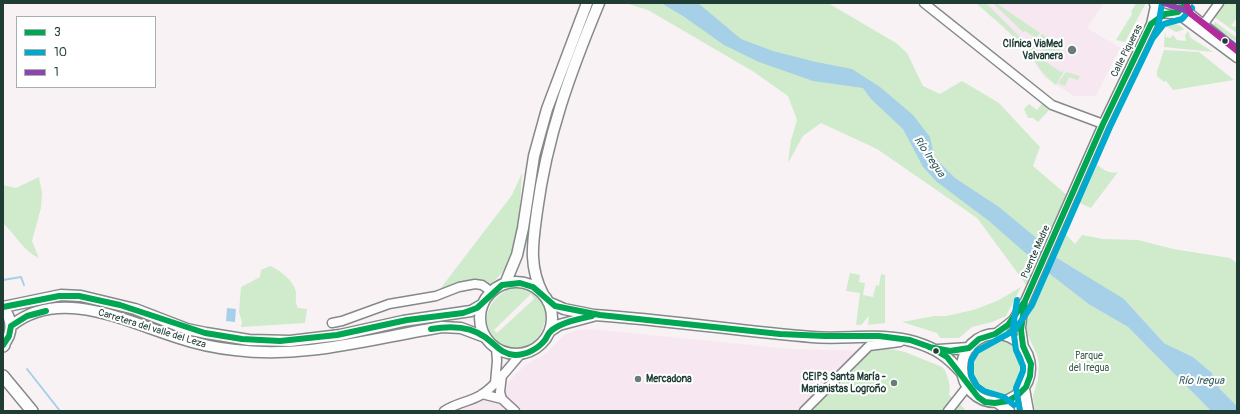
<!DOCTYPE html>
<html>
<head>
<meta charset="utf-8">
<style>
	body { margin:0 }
	#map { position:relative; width:1240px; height:414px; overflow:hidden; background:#f8f2f5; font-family:Pangolin,sans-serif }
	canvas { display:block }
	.frame { position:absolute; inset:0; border:4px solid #1f3d34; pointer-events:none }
	.legend { position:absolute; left:16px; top:16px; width:140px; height:72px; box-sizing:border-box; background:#fff; border:1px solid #a5b1ae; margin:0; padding:5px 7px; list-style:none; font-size:12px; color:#1f3d34 }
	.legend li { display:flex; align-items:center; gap:8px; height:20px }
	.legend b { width:20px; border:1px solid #a5b1ae }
</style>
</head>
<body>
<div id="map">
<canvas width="1240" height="414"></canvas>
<div class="frame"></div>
<ul class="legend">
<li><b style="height:5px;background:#00a651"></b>3</li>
<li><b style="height:5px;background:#00a9ce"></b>10</li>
<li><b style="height:5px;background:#8e44ad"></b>1</li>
</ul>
</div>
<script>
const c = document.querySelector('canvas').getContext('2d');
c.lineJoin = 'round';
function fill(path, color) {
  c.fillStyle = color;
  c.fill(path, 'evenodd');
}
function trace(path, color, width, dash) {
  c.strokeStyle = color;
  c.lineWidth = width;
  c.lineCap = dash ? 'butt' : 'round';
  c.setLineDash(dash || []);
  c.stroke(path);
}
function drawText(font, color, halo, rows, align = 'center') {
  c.font = font + ' Pangolin,sans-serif';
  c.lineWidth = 4;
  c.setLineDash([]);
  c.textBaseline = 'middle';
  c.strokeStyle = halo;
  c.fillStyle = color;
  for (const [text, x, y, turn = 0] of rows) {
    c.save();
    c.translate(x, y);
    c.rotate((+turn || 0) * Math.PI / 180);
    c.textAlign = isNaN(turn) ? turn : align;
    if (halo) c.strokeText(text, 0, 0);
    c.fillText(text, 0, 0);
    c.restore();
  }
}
const built = new Path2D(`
	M 976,3 L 1104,3 L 1087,28 L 1120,48 L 1096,96 L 1074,96 L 1044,77 L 1028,52 L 990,14 Z
	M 590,329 L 790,349 L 871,351 L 883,348 L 893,348 L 942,367 L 946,371 L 950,389 L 949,395 L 965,409 L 964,411 L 444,411 L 495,383 L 502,399 L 510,380 L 524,366 L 548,352 L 561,338 L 566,334 L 576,330 Z`);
const green = new Path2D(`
	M 625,3 L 828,3 L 896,43 L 907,53 L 923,86 L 940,94 L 962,81 L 999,103 L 1040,147 L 1033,166 L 1067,195 L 1056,224 L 1075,244 L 1082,235 L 1103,239 L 1138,240 L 1173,249 L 1230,258 L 1237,263 L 1237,406 L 1220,389 L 1212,373 L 1205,367 L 1193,357 L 1164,343 L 1124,299 L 1090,305 L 1128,327 L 1211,411 L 1035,411 L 1033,396 L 1038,379 L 1039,364 L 1037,355 L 1026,331 L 1025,319 L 1028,307 L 1021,305 L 1030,281 L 1026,284 L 1024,284 L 1025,283 L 977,218 L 877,149 L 821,123 L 803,136 L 788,163 L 791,140 L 797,120 L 788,96 L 754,72 L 648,10 Z
	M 976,3 L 986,3 L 1023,40 L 1025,39 L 1039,52 L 1037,56 L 1061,72 L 1064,71 L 1056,85 C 1042,75 1038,65 1028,52 C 1013,34 994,19 976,3 Z
	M 993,3 L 996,3 L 1040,33 L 1036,38 L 1025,31 L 1023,32 Z
	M 1136,3 L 1146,3 L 1125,42 L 1116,40 L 1132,14 L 1131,12 Z
	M 1224,3 L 1237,3 L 1237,18 L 1231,26 L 1237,27 L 1237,33 L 1213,16 Z
	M 1215,22 L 1237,38 L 1235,41 L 1213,26 Z
	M 1171,23 L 1179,25 L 1184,29 L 1183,30 L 1176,32 L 1163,25 Z
	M 1165,31 L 1166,37 L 1170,38 L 1173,35 L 1177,40 L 1186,41 L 1185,35 L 1188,31 L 1191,38 L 1213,52 L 1164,47 Z
	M 1042,34 L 1062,48 L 1053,59 L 1036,44 Z
	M 1164,50 L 1199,52 L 1234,80 L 1173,90 L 1166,81 L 1164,82 L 1157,76 L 1157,71 Z
	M 1066,72 L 1080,76 L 1078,80 L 1069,77 L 1065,86 L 1058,83 Z
	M 1044,101 L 1052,107 L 1038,122 L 1033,118 L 1028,118 L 1024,109 L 1029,104 L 1037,110 Z
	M 1092,160 C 1099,166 1107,175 1118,172 L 1091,208 L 1075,201 Z
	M 522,173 C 520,202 520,242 506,267 C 500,277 492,283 484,290 L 473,285 L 437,293 L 512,195 Z
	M 39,177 L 42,193 L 41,208 L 32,241 L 39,258 C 23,251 15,234 3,223 L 3,185 L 16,188 Z
	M 270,266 C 279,269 296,283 296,293 C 296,300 295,302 298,308 L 307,309 L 305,323 L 241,327 L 242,322 L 239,312 L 241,287 L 260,277 L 261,270 Z
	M 850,273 L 860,275 L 859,282 L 865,283 L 863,295 L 873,297 L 876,285 L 879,286 L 881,274 L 885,275 L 885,323 L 868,325 L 869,316 L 861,325 L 856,325 L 860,293 L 846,291 Z
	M 1021,287 L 1006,316 L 992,322 L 972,327 L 959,338 L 940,338 L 937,333 L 902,322 L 934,316 L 947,316 L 973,310 L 997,301 Z
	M 513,288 C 578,293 532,379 494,337 C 477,318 493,294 513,288 ZM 531,294 L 534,299 L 497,333 L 494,330 Z
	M968 368a29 29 0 1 1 58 0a29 29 0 1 1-58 0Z
	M 883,348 L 905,352 L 942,367 C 948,374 951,386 949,395 L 965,409 L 964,411 L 811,411 L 871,351 Z`);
const water = new Path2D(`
	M 661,3 L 698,3 L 741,39 L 773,51 L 816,62 L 852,69 L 880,87 L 913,115 L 930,137 L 934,157 L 955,178 L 999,207 L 1034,236 L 1052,255 L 1124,299 L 1164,343 L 1193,357 L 1212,373 L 1220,389 L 1237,406 L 1237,411 L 1211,411 L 1128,327 L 1090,305 L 1046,271 L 989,221 L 937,182 L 923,167 L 903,129 L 871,99 L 863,88 L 813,81 L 759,62 L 724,45 L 683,16 Z
	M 227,308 L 236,309 L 235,322 L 226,321 Z`);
const stream = new Path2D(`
	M 3,280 L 21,277 L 24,285
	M 27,369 L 60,411`);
const minor = new Path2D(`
	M 924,3 L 1052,105 L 1103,124
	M 1186,3 L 1191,14 L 1237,51
	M 1154,4 C 1162,18 1179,17 1186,3
	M 1174,14 L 1183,18 L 1237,58
	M 1203,25 L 1219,3
	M 1023,308 L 1021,328 L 1024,348
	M 332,323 L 342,321 L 389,304 L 436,296 L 459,287 L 475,284 L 482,285 L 492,292
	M 995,334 L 1013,320 L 1025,301 L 1103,124 L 1151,24 L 1155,6
	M 495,383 L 497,361 L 496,348
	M 482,394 L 502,399 L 500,392 L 502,375
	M 502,399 L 515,411
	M 444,411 C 456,403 469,402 481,395 C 497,385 508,368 521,354
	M 804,411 L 869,346 L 900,342
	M 948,411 L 967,387`);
const major = new Path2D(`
	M480 318a36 36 0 1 1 72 0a36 36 0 1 1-72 0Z
	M 505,284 L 517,255 L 523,228 L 534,156 L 547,109 L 587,3
	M 543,294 C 528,266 533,241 537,211 C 547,136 570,73 599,3
	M 548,302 L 564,309 L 594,315 C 667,320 740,331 812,337 C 847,340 881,332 915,342 C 937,349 947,356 962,373
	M 3,307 L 61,295 L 81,296 L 135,309 L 187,329 L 206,333 L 249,340 L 290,341 L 340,335 L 403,321 L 471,311 L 483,304
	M 3,308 C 13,319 13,334 3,345
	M 11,326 C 60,286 127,322 179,338 C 197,344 216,348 235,350 C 306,359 373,338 442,327 L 461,328 L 485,337
	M 550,331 L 559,325 L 593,316
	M962 368a34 34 0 1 1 68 0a34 34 0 1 1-68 0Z
	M 938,350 L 969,348
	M 1024,389 L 1028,411
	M 998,403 L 1009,411`);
const highway = new Path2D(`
	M 3,346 L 4,345
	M 3,376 L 32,411`);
const bus1 = new Path2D(`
	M 3,307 L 59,296 L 79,296 L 120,305 L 205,333 L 242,339 L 280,341 L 337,335 L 407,320 L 463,313 L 477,308 L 502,285 L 520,283 L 533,287 L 555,306 L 600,315 L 780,334 L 825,336 L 879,336 L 910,340 L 930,347 L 947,357 L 978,397 L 985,402 L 995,403 L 1008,401 L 1018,395 L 1026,387 L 1030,376 L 1031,364 L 1023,346 L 1021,330 L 1025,301 L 1103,124 L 1151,24 L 1165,14 L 1178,12 L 1186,3
	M 431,329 C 448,326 470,326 485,337 C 496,345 501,354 515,355 C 526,355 538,349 545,340 C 547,337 548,333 552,330 C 563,322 578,319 592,316
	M 3,345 L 9,336 L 11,326 L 27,316 L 46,311
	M 929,347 L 950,351 L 969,348 L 979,339 L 995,334 L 1008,325 L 1025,301`);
const bus2 = new Path2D(`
	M 1153,38 L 1164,24 L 1182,19 L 1192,8
	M 1017,300 L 1013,328 L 1016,350 L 1023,366 L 1023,371 L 1016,388 L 1020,411
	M 1014,405 L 1004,397 L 984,391 L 977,386 L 971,375 L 971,361 L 977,351 L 1015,330 L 1032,305 L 1110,127 L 1158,27 L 1162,3`);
const bus3 = new Path2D(`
	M 1164,3 L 1187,11 L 1237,48`);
const bus4 = new Path2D(`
	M 1186,3 L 1191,14 L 1237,51`);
const markers = [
	[1225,41,3.5,"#1f3d34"],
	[1072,50,5,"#6b7c78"],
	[936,351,3.5,"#1f3d34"],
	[638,379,4,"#6b7c78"],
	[894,383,4,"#6b7c78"]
];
const poiNames = [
	["Clínica ViaMed",1063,44],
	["Valvanera",1063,56],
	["CEIPS Santa María -",886,377],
	["Marianistas Logroño",886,389],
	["Mercadona",646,379,"left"]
];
const streetNames = [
	["Calle Piqueras",1127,51,-63],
	["Puente Madre",1036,252,-66],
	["Carretera del valle del Leza",152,329,17]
];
const parkNames = [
	["Parque",1089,356],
	["del Iregua",1089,368]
];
const waterNames = [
	["Río Iregua",929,157,56],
	["Río Iregua",1201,381]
];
fill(built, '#f6e7f0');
fill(green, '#cfebcc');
fill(water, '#a6d0e8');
trace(stream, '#a6d0e8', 2);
trace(minor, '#868989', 11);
trace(major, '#868989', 13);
trace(highway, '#868989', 14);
trace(minor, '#fefdfe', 8);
trace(major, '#fefdfe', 10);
trace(highway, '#fefdfe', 11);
trace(bus1, '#00a651', 6);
trace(bus2, '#00a9ce', 6);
trace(bus3, '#8e44ad', 6);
trace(bus4, '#b52b97', 6);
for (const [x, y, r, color] of markers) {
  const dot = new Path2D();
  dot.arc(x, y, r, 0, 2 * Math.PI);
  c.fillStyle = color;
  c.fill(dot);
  trace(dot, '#fff', 1.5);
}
drawText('bold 10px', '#1f3d34', '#fff', poiNames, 'right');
drawText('10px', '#1f3d34', '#fff', streetNames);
drawText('10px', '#3b5f4c', '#fff', parkNames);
drawText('italic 11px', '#385e60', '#fff', waterNames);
</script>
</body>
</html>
